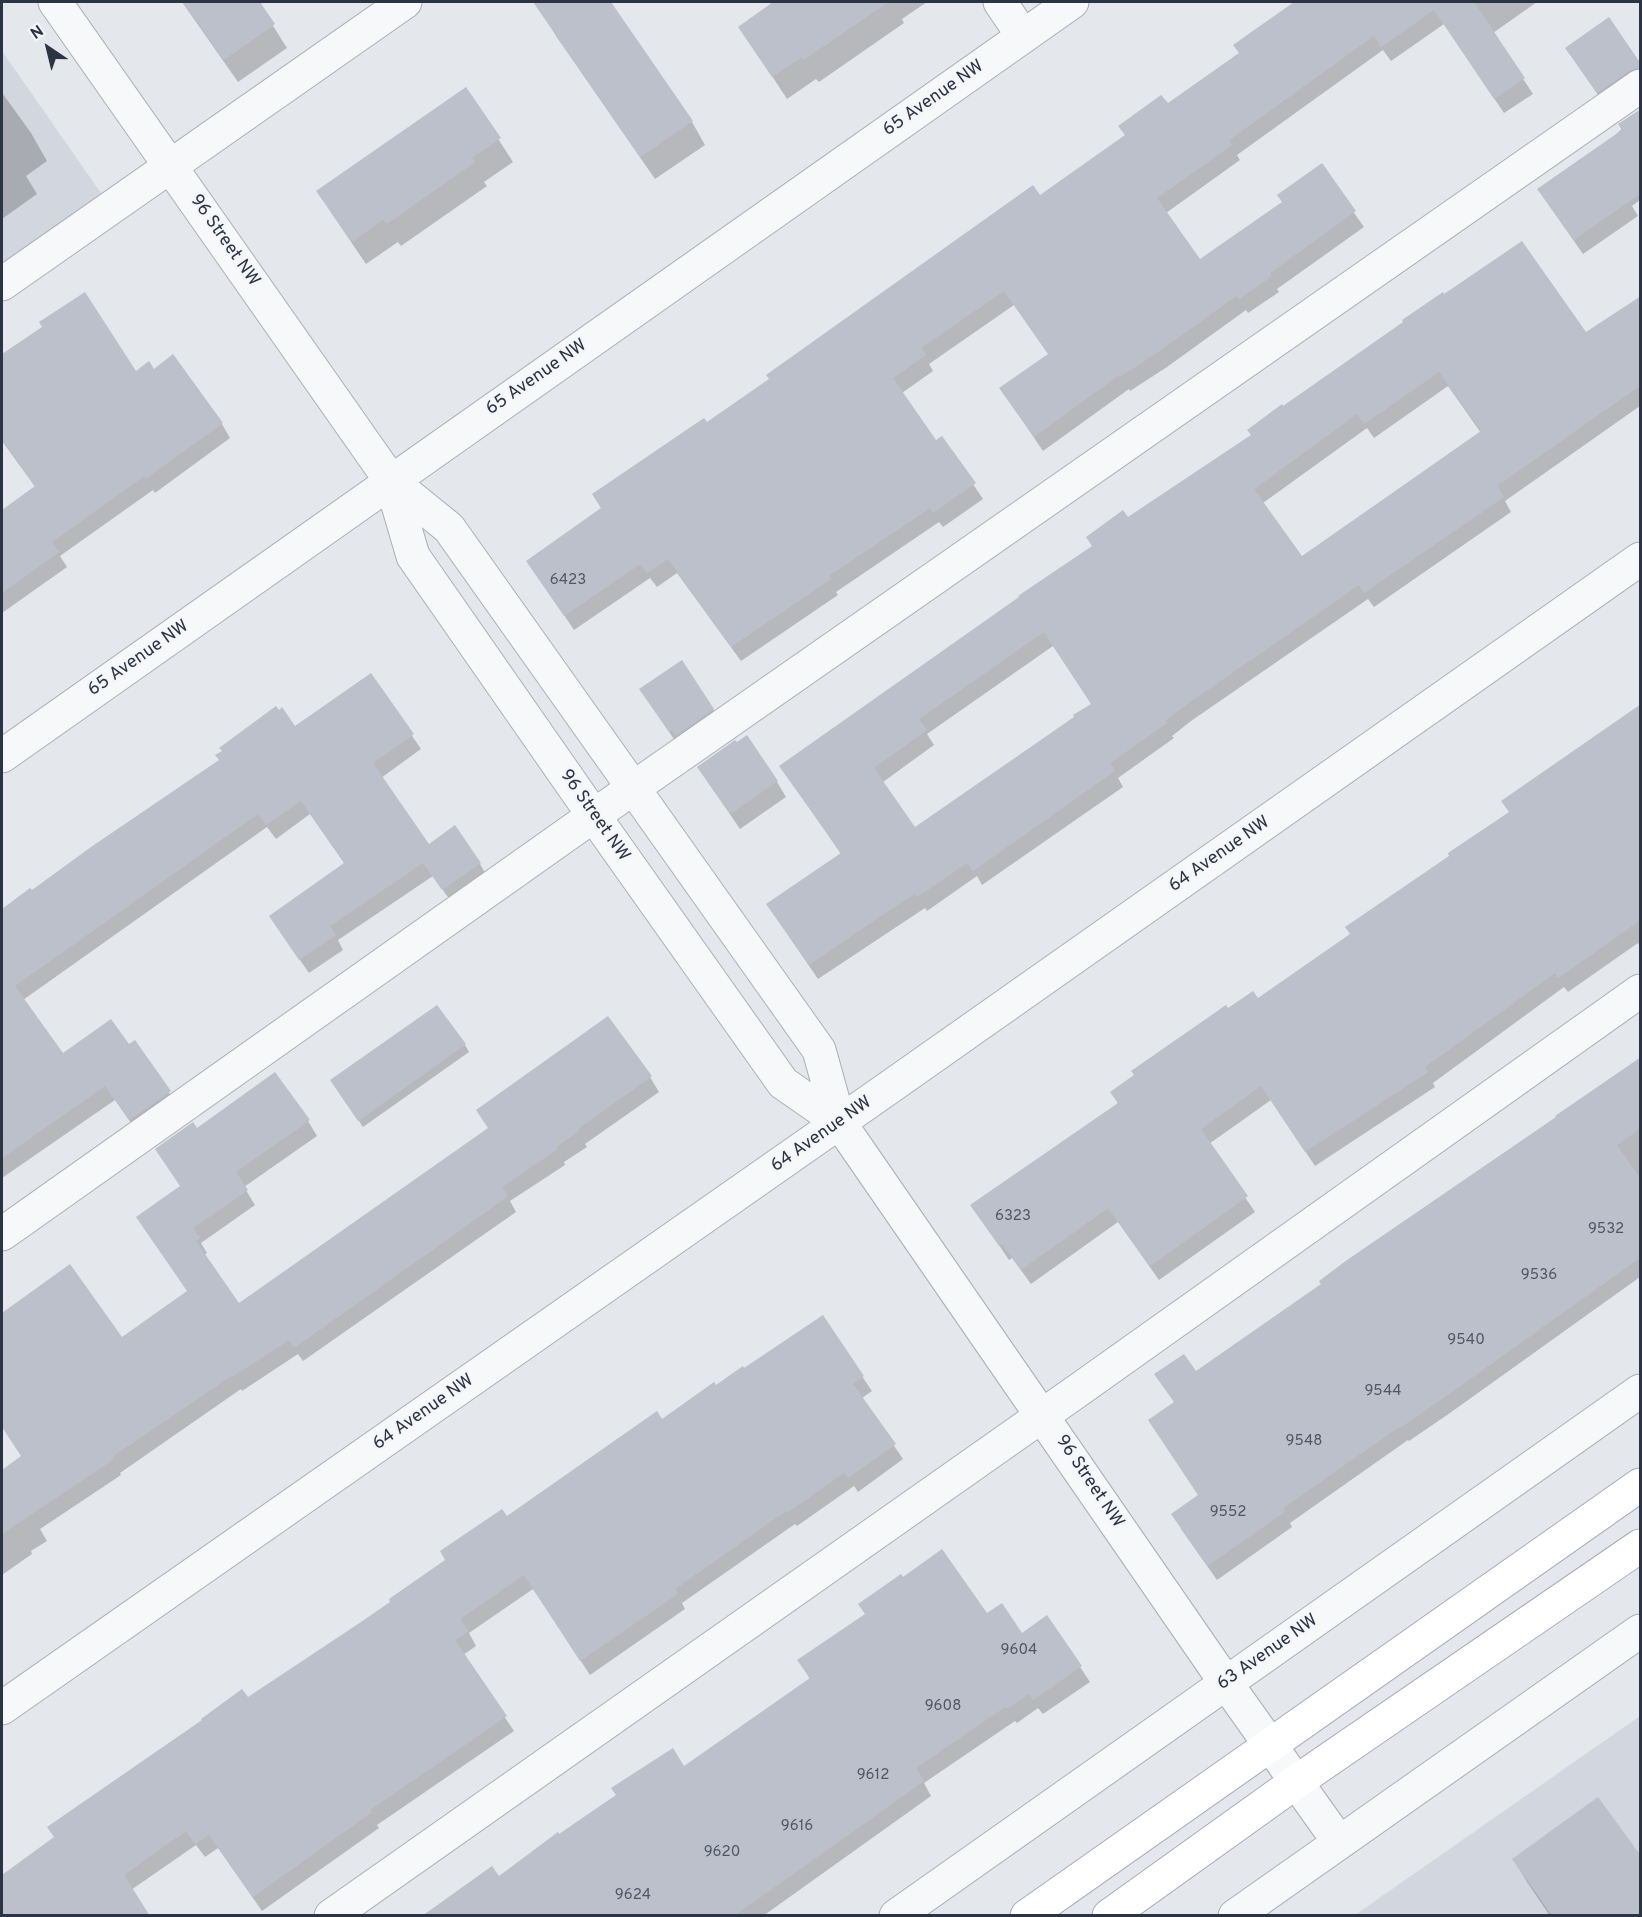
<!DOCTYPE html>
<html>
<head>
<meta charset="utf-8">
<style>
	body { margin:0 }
	#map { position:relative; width:1642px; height:1917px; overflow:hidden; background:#e4e7ec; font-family:Overpass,sans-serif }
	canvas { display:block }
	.frame { position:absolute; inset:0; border:3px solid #2b3445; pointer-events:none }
	.north { position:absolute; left:18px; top:18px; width:60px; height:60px; -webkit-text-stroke:4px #f4f6f9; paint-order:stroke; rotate:325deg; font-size:16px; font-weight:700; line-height:24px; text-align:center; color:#2b3445 }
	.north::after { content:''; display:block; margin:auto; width:21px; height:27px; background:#2b3445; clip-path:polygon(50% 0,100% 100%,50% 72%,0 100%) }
</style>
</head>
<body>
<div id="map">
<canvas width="1642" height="1917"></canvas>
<div class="frame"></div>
<div class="north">N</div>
</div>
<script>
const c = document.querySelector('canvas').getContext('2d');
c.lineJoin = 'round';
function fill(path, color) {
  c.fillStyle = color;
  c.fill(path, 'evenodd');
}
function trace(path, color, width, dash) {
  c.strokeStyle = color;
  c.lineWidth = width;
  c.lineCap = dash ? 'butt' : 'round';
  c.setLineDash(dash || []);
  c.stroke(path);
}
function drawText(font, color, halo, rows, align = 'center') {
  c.font = font + ' Overpass,sans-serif';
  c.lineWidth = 5;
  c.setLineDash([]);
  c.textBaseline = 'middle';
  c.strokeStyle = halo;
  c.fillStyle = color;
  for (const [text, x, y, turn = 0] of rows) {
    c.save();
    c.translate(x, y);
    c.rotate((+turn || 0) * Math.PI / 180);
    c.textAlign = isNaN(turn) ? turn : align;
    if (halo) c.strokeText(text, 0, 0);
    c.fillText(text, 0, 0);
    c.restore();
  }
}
const built = new Path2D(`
	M 2,51 L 103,196 L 2,268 Z
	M 1640,1716 L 1640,1915 L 1355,1915 Z`);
const shadow = new Path2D(`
	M 182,2 L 258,2 L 287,48 L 238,82 Z
	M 559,2 L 609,2 L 692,122 L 705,145 L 655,179 L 556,36 L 543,13 Z
	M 776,2 L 927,2 L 902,19 L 904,23 L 819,82 L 816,79 L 787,99 L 740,27 Z
	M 1296,2 L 1537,2 L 1493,33 L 1533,94 L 1504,113 L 1444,24 L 1391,61 L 1383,50 L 1237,155 L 1240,160 L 1166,213 L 1200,261 L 1283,203 L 1321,166 L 1364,227 L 1277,289 L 1279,292 L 1248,313 L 1246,310 L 1167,367 L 1130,391 L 1129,389 L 1043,451 L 1001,389 L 1049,355 L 1014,305 L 929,364 L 933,371 L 902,393 L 936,442 L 942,438 L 983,499 L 943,527 L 939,522 L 836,592 L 838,595 L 741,661 L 677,573 L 657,587 L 650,578 L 574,630 L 528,561 L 602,509 L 706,424 L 1126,137 L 1120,126 L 1167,105 L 1240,54 L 1235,45 Z
	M 1576,63 L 1640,68 L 1640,85 L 1607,108 Z
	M 466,89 L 513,162 L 484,182 L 487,186 L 401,246 L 398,242 L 366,264 L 332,214 L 318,191 Z
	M 3,94 L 31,133 L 47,161 L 26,176 L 37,194 L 2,219 Z
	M 1640,110 L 1640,200 L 1632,206 L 1638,216 L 1583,254 L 1548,204 Z
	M 1640,298 L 1640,406 L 1505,501 L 1511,512 L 1374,607 L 1368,599 L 1191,721 L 1172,736 L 1174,738 L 1118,778 L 1123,787 L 982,885 L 977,876 L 927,911 L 925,908 L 818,979 L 777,919 L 841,854 L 781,767 L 1093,547 L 1128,519 L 1252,436 L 1282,407 L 1586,335 ZM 1448,386 L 1481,433 L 1301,558 L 1263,503 L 1367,428 L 1374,438 ZM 1053,646 L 1092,705 L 915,829 L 883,782 L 934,745 L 927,734 Z
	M 44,327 L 136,373 L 154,371 L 222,424 L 230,438 L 155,493 L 153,490 L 60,556 L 67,567 L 2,613 L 2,512 L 36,488 L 2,441 L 2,356 Z
	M 371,675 L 421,749 L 381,778 L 428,846 L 480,864 L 488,878 L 452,903 L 433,876 L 338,940 L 343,950 L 309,973 L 279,930 L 345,864 L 310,814 L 276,839 L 267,827 L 23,1000 L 63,1055 L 129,1046 L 134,1042 L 178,1106 L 138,1133 L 115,1100 L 2,1178 L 2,913 L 92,848 L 295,728 Z
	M 641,689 L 713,709 L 722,725 L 679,747 Z
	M 708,782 L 777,782 L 786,797 L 740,829 Z
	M 1640,858 L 1640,947 L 1638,943 L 1568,992 L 1564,987 L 1433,1083 L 1435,1087 L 1315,1166 L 1271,1100 L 1209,1144 L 1255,1212 L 1159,1280 L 1118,1222 L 1031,1284 L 1012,1258 L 1009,1260 L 972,1205 L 1119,1105 L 1112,1093 L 1228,1010 Z
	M 465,1045 L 469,1052 L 363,1127 L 336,1087 Z
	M 1640,1059 L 1640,1277 L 1450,1413 L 1409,1441 L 1408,1440 L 1290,1523 L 1292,1527 L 1217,1580 L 1181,1529 L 1199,1496 L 1158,1434 L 1175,1403 L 1156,1375 L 1196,1373 Z
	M 650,1077 L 659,1092 L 585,1144 L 587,1147 L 564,1162 L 565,1165 L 510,1201 L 516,1212 L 303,1361 L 298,1354 L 242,1391 L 241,1389 L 120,1473 L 121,1475 L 40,1529 L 47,1541 L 31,1551 L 32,1554 L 2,1575 L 2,1472 L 23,1457 L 7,1382 L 2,1386 L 2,1313 L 69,1266 L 122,1339 L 188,1293 L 181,1187 L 197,1130 L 308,1121 L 317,1136 L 244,1187 L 255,1205 L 201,1243 L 207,1253 L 204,1255 L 238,1305 Z
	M 822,1317 L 872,1391 L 862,1398 L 903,1459 L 858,1492 L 854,1486 L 797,1526 L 795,1524 L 682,1603 L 685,1609 L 590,1675 L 533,1589 L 469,1633 L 476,1646 L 463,1655 L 514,1731 L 377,1825 L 379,1828 L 262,1911 L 218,1848 L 205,1857 L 196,1845 L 131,1890 L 148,1916 L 2,1916 L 2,1877 L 247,1699 L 392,1603 L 507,1518 L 744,1370 Z
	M 987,1615 L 1022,1635 L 1047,1617 L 1090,1682 L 1043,1714 L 1038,1708 L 1017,1723 L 1015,1721 L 924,1783 L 931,1796 L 763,1916 L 426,1916 L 499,1878 L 559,1836 L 684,1768 L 810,1679 L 799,1661 Z
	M 1514,1860 L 1640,1916 L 1550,1916 L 1527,1882 Z`);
const building = new Path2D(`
	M 183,2 L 260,2 L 275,24 L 224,60 Z
	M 533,2 L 611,2 L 693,121 L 640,157 Z
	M 773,2 L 888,2 L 804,60 L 802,57 L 772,77 L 738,27 Z
	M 1294,2 L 1474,2 L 1525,78 L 1494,99 L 1434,10 L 1381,47 L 1374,36 L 1229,140 L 1232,145 L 1157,198 L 1200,259 L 1282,202 L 1277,195 L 1322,163 L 1356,211 L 1270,273 L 1272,276 L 1239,299 L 1236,296 L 1158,352 L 1120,377 L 1119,375 L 1034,437 L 999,388 L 1048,354 L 1004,291 L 921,348 L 926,355 L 893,378 L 936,440 L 942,436 L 976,483 L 933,513 L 930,508 L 829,576 L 831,579 L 731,647 L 668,559 L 647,573 L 640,564 L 564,616 L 526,561 L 601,508 L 592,494 L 704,418 L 707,422 L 769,379 L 766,375 L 1033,185 L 1040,195 L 1125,135 L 1118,126 L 1161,95 L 1168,103 L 1239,53 L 1233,45 Z
	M 1609,17 L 1641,64 L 1641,68 L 1629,71 L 1597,93 L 1565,48 Z
	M 466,87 L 501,138 L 472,158 L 475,162 L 387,224 L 383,220 L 352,242 L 316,191 Z
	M 1641,109 L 1641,193 L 1574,240 L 1537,189 L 1622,130 L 1618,124 Z
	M 1522,241 L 1586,332 L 1641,296 L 1641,385 L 1497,486 L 1504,497 L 1364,593 L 1359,585 L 1183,707 L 1165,721 L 1167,723 L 1110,763 L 1115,771 L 973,871 L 967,863 L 917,897 L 915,894 L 885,913 L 809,965 L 766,904 L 841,853 L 779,766 L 1019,597 L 1018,596 L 1092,546 L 1086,537 L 1123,510 L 1128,517 L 1251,435 L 1247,430 L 1282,404 L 1283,406 L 1403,322 L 1402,320 L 1443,292 L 1444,294 ZM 1439,372 L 1481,431 L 1302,556 L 1254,489 L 1357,414 L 1364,424 ZM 1044,632 L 1091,704 L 1073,715 L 1074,717 L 915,827 L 874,768 L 927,730 L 919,719 Z
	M 85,292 L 136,371 L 149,361 L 154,369 L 173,354 L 223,423 L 145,479 L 144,476 L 52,542 L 59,552 L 2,593 L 2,510 L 35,486 L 2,439 L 2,354 L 42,327 L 39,322 Z
	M 682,660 L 714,709 L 675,736 L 672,730 L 669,732 L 639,689 Z
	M 371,673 L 414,734 L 373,763 L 429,844 L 455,825 L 481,863 L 442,890 L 423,863 L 330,926 L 336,935 L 299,960 L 269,916 L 344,863 L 301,801 L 266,825 L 258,814 L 15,986 L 63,1053 L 111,1019 L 129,1044 L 135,1040 L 171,1091 L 129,1120 L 105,1086 L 2,1158 L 2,909 L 30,888 L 32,890 L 91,847 L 219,760 L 215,755 L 222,751 L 219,748 L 276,706 L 279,710 L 282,707 L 295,726 Z
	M 1641,704 L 1641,920 L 1558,978 L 1555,973 L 1425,1067 L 1428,1072 L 1305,1152 L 1261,1086 L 1201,1129 L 1248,1196 L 1150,1266 L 1108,1208 L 1021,1270 L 1002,1244 L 999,1246 L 970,1205 L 1118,1103 L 1110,1092 L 1134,1075 L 1131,1071 L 1226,1005 L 1228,1008 L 1253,991 L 1258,998 L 1350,934 L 1345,927 L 1449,856 L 1448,853 L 1509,812 L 1501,801 Z
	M 747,735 L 778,781 L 730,814 L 697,767 L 735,740 L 737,742 Z
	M 437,1005 L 466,1044 L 358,1121 L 330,1080 Z
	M 608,1016 L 652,1076 L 578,1129 L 579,1131 L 556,1147 L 558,1149 L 502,1187 L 508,1196 L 424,1256 L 294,1348 L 289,1340 L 232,1377 L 231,1376 L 112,1457 L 114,1459 L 2,1534 L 2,1470 L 21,1456 L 2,1427 L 2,1313 L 70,1264 L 122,1337 L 187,1291 L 136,1217 L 180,1186 L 155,1149 L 193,1122 L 197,1128 L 275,1072 L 310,1120 L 236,1172 L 248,1190 L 193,1228 L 200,1238 L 196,1241 L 239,1303 L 488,1128 L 476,1110 Z
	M 1641,1057 L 1641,1128 L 1617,1145 L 1641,1180 L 1641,1257 L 1442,1399 L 1400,1428 L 1399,1427 L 1283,1508 L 1285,1512 L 1207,1566 L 1171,1514 L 1198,1495 L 1148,1420 L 1174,1402 L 1154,1374 L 1184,1354 L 1196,1371 L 1321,1284 L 1319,1281 L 1347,1260 L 1556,1117 L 1555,1116 Z
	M 823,1315 L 864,1376 L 853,1384 L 896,1444 L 848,1478 L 844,1473 L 787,1513 L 786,1511 L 675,1589 L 678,1594 L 580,1661 L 524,1575 L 460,1619 L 469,1631 L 455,1640 L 507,1716 L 370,1810 L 372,1812 L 253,1897 L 209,1835 L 195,1844 L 186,1831 L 124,1875 L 150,1916 L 2,1916 L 2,1875 L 54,1837 L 47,1827 L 202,1720 L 201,1719 L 242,1689 L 248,1697 L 358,1624 L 390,1602 L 389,1599 L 445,1560 L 440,1551 L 502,1509 L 507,1516 L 657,1411 L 662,1419 L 714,1382 L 716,1385 L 743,1366 L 744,1368 Z
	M 942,1549 L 987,1613 L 1002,1603 L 1022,1633 L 1047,1615 L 1082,1666 L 1033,1700 L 1029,1694 L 1007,1709 L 1005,1707 L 916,1768 L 924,1781 L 734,1916 L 422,1916 L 492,1866 L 499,1876 L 558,1832 L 559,1834 L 616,1795 L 611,1788 L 673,1748 L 684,1766 L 810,1678 L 797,1660 L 865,1614 L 858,1604 L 901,1574 L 903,1577 Z
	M 1598,1797 L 1641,1856 L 1641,1916 L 1552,1916 L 1512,1859 Z`);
const minor = new Path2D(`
	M 55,2 L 391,481 L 449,528 L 819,1050 L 839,1122 L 1226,1683 L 1339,1842
	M 1000,2 L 1023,36
	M 2,284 L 405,2
	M 391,481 L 413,556 L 594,816 L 783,1083 L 839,1122
	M 2,756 L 1072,2
	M 2,1234 L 576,828 L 1640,86
	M 2,1708 L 887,1089 L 1640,559
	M 331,1916 L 1080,1389 L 1640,991
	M 896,1916 L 1640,1391
	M 1235,1916 L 1640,1631`);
const major = new Path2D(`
	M 1027,1916 L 1640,1485
	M 1109,1916 L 1296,1782 L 1640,1546`);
const numberNames = [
	["6423",568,581],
	["6323",1013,1217],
	["9532",1606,1230],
	["9536",1539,1276],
	["9540",1466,1341],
	["9544",1383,1392],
	["9548",1304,1442],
	["9552",1228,1513],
	["9604",1019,1651],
	["9608",943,1707],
	["9612",873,1776],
	["9616",797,1827],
	["9620",722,1853],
	["9624",633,1896]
];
const streetNames = [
	["65 Avenue NW",934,99,-35],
	["96 Street NW",224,241,55],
	["65 Avenue NW",537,378,-35],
	["65 Avenue NW",139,659,-35],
	["96 Street NW",594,816,55],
	["64 Avenue NW",1220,855,-35],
	["64 Avenue NW",822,1135,-35],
	["64 Avenue NW",424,1413,-35],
	["96 Street NW",1089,1482,56],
	["63 Avenue NW",1268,1653,-35]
];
fill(built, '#d2d6de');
fill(shadow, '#0003');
fill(building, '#bbc0ca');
trace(minor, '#a9aeb7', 35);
trace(major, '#a3abb8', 35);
trace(minor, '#f7f8fa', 33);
trace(major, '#fff', 33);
drawText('15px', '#4f5766', null, numberNames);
drawText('18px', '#2b3445', '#f4f6f9', streetNames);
</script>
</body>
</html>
